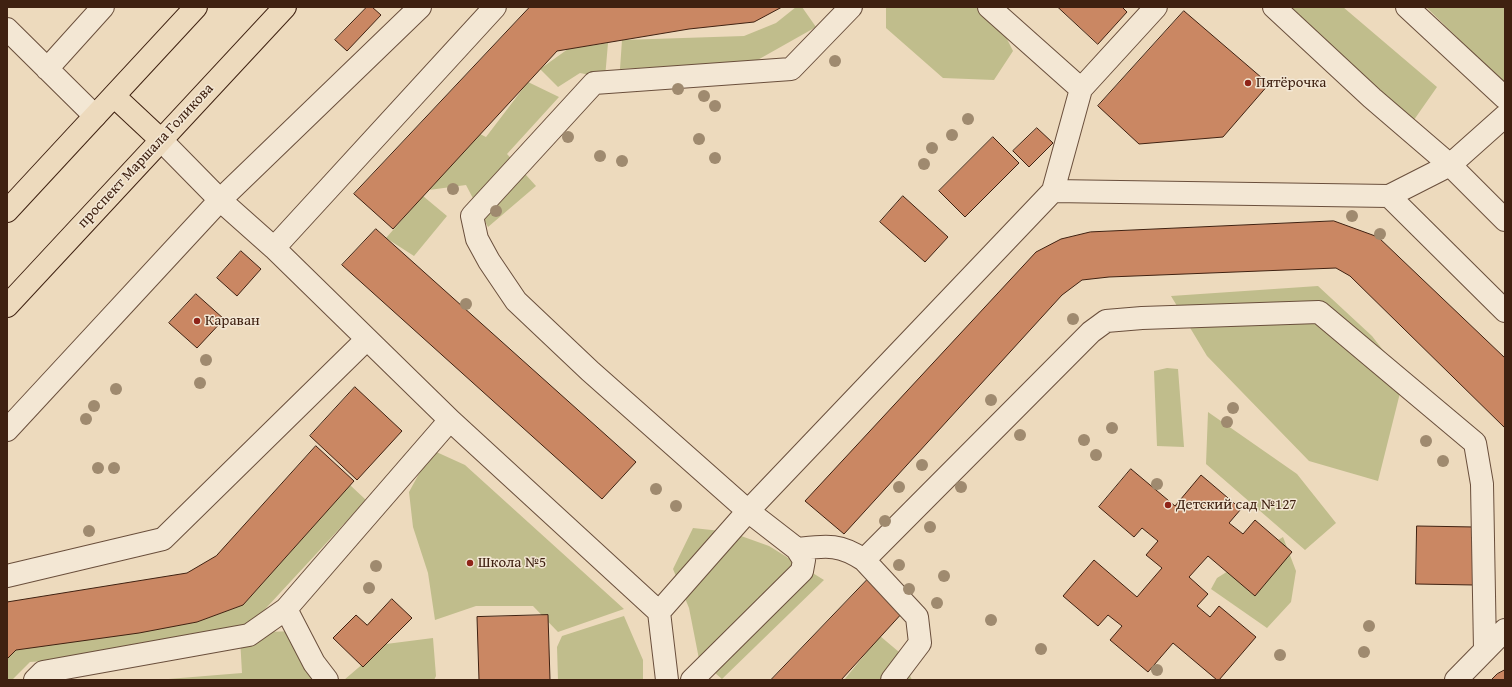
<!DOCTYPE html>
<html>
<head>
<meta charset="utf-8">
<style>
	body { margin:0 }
	#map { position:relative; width:1512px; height:687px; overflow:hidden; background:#eddabd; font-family:"Gentium Book Plus",serif }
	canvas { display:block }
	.frame { position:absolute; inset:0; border:8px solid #3f2111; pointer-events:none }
</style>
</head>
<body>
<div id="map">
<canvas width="1512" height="687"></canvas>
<div class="frame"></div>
</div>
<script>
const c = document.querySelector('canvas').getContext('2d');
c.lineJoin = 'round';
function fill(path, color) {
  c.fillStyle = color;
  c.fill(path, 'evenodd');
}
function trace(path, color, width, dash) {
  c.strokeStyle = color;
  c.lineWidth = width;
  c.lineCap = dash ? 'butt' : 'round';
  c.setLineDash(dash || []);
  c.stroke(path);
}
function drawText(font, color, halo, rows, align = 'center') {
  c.font = font + ' "Gentium Book Plus",serif';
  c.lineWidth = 3;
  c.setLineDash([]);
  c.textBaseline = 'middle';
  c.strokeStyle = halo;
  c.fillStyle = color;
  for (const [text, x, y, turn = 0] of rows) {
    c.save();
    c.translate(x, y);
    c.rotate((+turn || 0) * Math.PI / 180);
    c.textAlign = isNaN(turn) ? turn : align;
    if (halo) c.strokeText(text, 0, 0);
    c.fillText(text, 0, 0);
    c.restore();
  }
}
const green = new Path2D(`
	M 796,7 L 802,7 L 816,27 L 754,62 L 620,69 L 622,40 L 744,36 L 776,23 Z
	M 886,7 L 991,7 L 1013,51 L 994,80 L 943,78 L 886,28 Z
	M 1280,7 L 1343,7 L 1437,87 L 1409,127 Z
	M 1426,7 L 1505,7 L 1505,84 Z
	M 608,43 L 605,78 L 580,73 L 558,87 L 540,69 L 568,49 Z
	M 528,82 L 559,97 L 507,154 L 536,186 L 488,227 L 466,185 L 429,190 L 480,134 L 486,137 Z
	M 423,196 L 447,216 L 414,256 L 386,238 Z
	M 1318,286 L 1372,336 L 1404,377 L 1378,481 L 1309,461 L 1207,356 L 1171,296 Z
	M 1167,368 L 1178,369 L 1184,447 L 1157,446 L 1154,371 Z
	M 1208,412 L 1297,474 L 1336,523 L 1305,550 L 1206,464 Z
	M 432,450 L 465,465 L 624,609 L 558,632 L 533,606 L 476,606 L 435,620 L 428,573 L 413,527 L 409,492 Z
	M 350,485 L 366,500 L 243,633 L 293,631 L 314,680 L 156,680 L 242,673 L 240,638 L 229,649 L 30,662 L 12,680 L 7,680 L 7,659 L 16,650 L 197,622 L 243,605 Z
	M 693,528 L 730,532 L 769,546 L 824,580 L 722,679 L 699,659 L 689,608 L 673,569 Z
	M 1283,537 L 1296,571 L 1291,602 L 1267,628 L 1211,589 L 1217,578 Z
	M 624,616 L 643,660 L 643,680 L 558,680 L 557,647 L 562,636 Z
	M 880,636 L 899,652 L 912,680 L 844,680 Z
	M 433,638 L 436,676 L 434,680 L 344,680 L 386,644 Z`);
const building = new Path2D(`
	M 367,7 L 372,7 L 381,15 L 347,51 L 335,40 Z
	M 530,7 L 782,7 L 754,22 L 689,29 L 557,51 L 393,229 L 354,194 Z
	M 1058,7 L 1122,7 L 1127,12 L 1098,44 Z
	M 1184,11 L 1269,84 L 1223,137 L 1139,144 L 1098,106 Z
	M 1037,128 L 1053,143 L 1029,167 L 1013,151 Z
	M 993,137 L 1019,163 L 965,217 L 939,191 Z
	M 903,196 L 948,237 L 925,262 L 880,222 Z
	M 1334,221 L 1378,237 L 1505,358 L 1505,428 L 1350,276 L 1336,268 L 1109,277 L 1082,280 L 1062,295 L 844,534 L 805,501 L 1036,252 L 1061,239 L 1090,232 Z
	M 376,229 L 636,462 L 602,499 L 342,265 Z
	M 241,251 L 261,269 L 237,296 L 217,278 Z
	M 196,294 L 224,319 L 197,348 L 169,323 Z
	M 355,387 L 402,431 L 357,480 L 310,436 Z
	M 316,446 L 354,481 L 243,605 L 197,622 L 139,633 L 16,650 L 7,659 L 7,602 L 187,573 L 216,556 Z
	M 1131,469 L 1175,506 L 1201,475 L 1241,509 L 1229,523 L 1243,534 L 1255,520 L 1292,552 L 1255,596 L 1208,556 L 1189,577 L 1208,594 L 1197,606 L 1210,617 L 1219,606 L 1256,637 L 1219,680 L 1217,680 L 1173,643 L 1148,672 L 1110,640 L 1122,626 L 1108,615 L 1098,626 L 1063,596 L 1094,560 L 1137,597 L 1162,568 L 1146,555 L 1158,541 L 1142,528 L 1134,537 L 1099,507 Z
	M 1417,526 L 1475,527 L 1474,585 L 1416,584 Z
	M 870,577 L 904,611 L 841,680 L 771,680 Z
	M 392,599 L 412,618 L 363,667 L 333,638 L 356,615 L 367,625 Z
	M 548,615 L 550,680 L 479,680 L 477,617 Z
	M 1505,670 L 1505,680 L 1491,680 L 1497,674 Z`);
const minor = new Path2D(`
	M 989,7 L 1081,89
	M 1274,7 L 1372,98 L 1450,165 L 1505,220
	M 1407,7 L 1505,98
	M 7,29 L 95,116
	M 47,69 L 103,7
	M 161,140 L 220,200 L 274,248 L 450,420 L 659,612 L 667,680
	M 1053,191 L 1081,89 L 1156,7
	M 1389,196 L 1505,311
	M 274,248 L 495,7
	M 7,430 L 220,200 L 420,7
	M 797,549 C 825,546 839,543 864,560
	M 7,576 L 163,539 L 367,339
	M 286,609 L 314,663 L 327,680
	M 659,612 L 748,511 L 1053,191 L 1389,196 L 1450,165 L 1505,116
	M 35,680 L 43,672 L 249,635 L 286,609 L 450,420
	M 692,680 L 802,571 L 804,560 L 797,549 L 748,511 L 590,371 L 516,301 L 489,261 L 477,239 L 472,216 L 594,83 L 791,69 L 851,7
	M 892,680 L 920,643 L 917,617 L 864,560 L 1091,332 L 1106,321 L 1142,318 L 1319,312 L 1475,443 L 1482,484 L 1485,650
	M 1456,680 L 1505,630`);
const major = new Path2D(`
	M 114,96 L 161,140
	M 7,211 L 196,7
	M 7,306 L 285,7`);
const trees = [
	[835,61],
	[678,89],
	[704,96],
	[715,106],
	[968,119],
	[952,135],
	[568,137],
	[699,139],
	[932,148],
	[600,156],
	[715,158],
	[622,161],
	[924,164],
	[453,189],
	[496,211],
	[1352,216],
	[1380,234],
	[466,304],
	[1073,319],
	[206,360],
	[200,383],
	[116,389],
	[991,400],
	[94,406],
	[1233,408],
	[86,419],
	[1227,422],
	[1112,428],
	[1020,435],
	[1084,440],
	[1426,441],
	[1096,455],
	[1443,461],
	[922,465],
	[98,468],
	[114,468],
	[1157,484],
	[899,487],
	[961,487],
	[656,489],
	[676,506],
	[885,521],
	[930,527],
	[89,531],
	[899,565],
	[376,566],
	[944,576],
	[369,588],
	[909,589],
	[937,603],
	[991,620],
	[1369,626],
	[1041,649],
	[1364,652],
	[1280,655],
	[1157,670]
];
const markers = [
	[1248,83,4,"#8f2418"],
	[197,321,4,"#8f2418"],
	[1168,505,4,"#8f2418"],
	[470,563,4,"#8f2418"]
];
const poiNames = [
	["Пятёрочка",1256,83],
	["Караван",205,321],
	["Детский сад №127",1176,505],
	["Школа №5",478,563]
];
const streetNames = [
	["проспект Маршала Голикова",146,156,-47]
];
fill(green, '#c0bd8c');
fill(building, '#ca8763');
trace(building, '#3f2111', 1);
trace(minor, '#6a4f3c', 24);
trace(major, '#3f2111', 24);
trace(minor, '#f3e7d4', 22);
trace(major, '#eddabd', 22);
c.fillStyle = '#9f8a6f';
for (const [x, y] of trees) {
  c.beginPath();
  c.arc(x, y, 6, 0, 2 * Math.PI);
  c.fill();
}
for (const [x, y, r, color] of markers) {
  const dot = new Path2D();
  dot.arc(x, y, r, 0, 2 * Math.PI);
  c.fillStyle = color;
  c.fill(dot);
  trace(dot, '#f3e7d4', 1.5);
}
drawText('15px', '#3f2111', '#f3e7d4', poiNames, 'left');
drawText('15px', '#3f2111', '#f3e7d4', streetNames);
</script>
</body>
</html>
